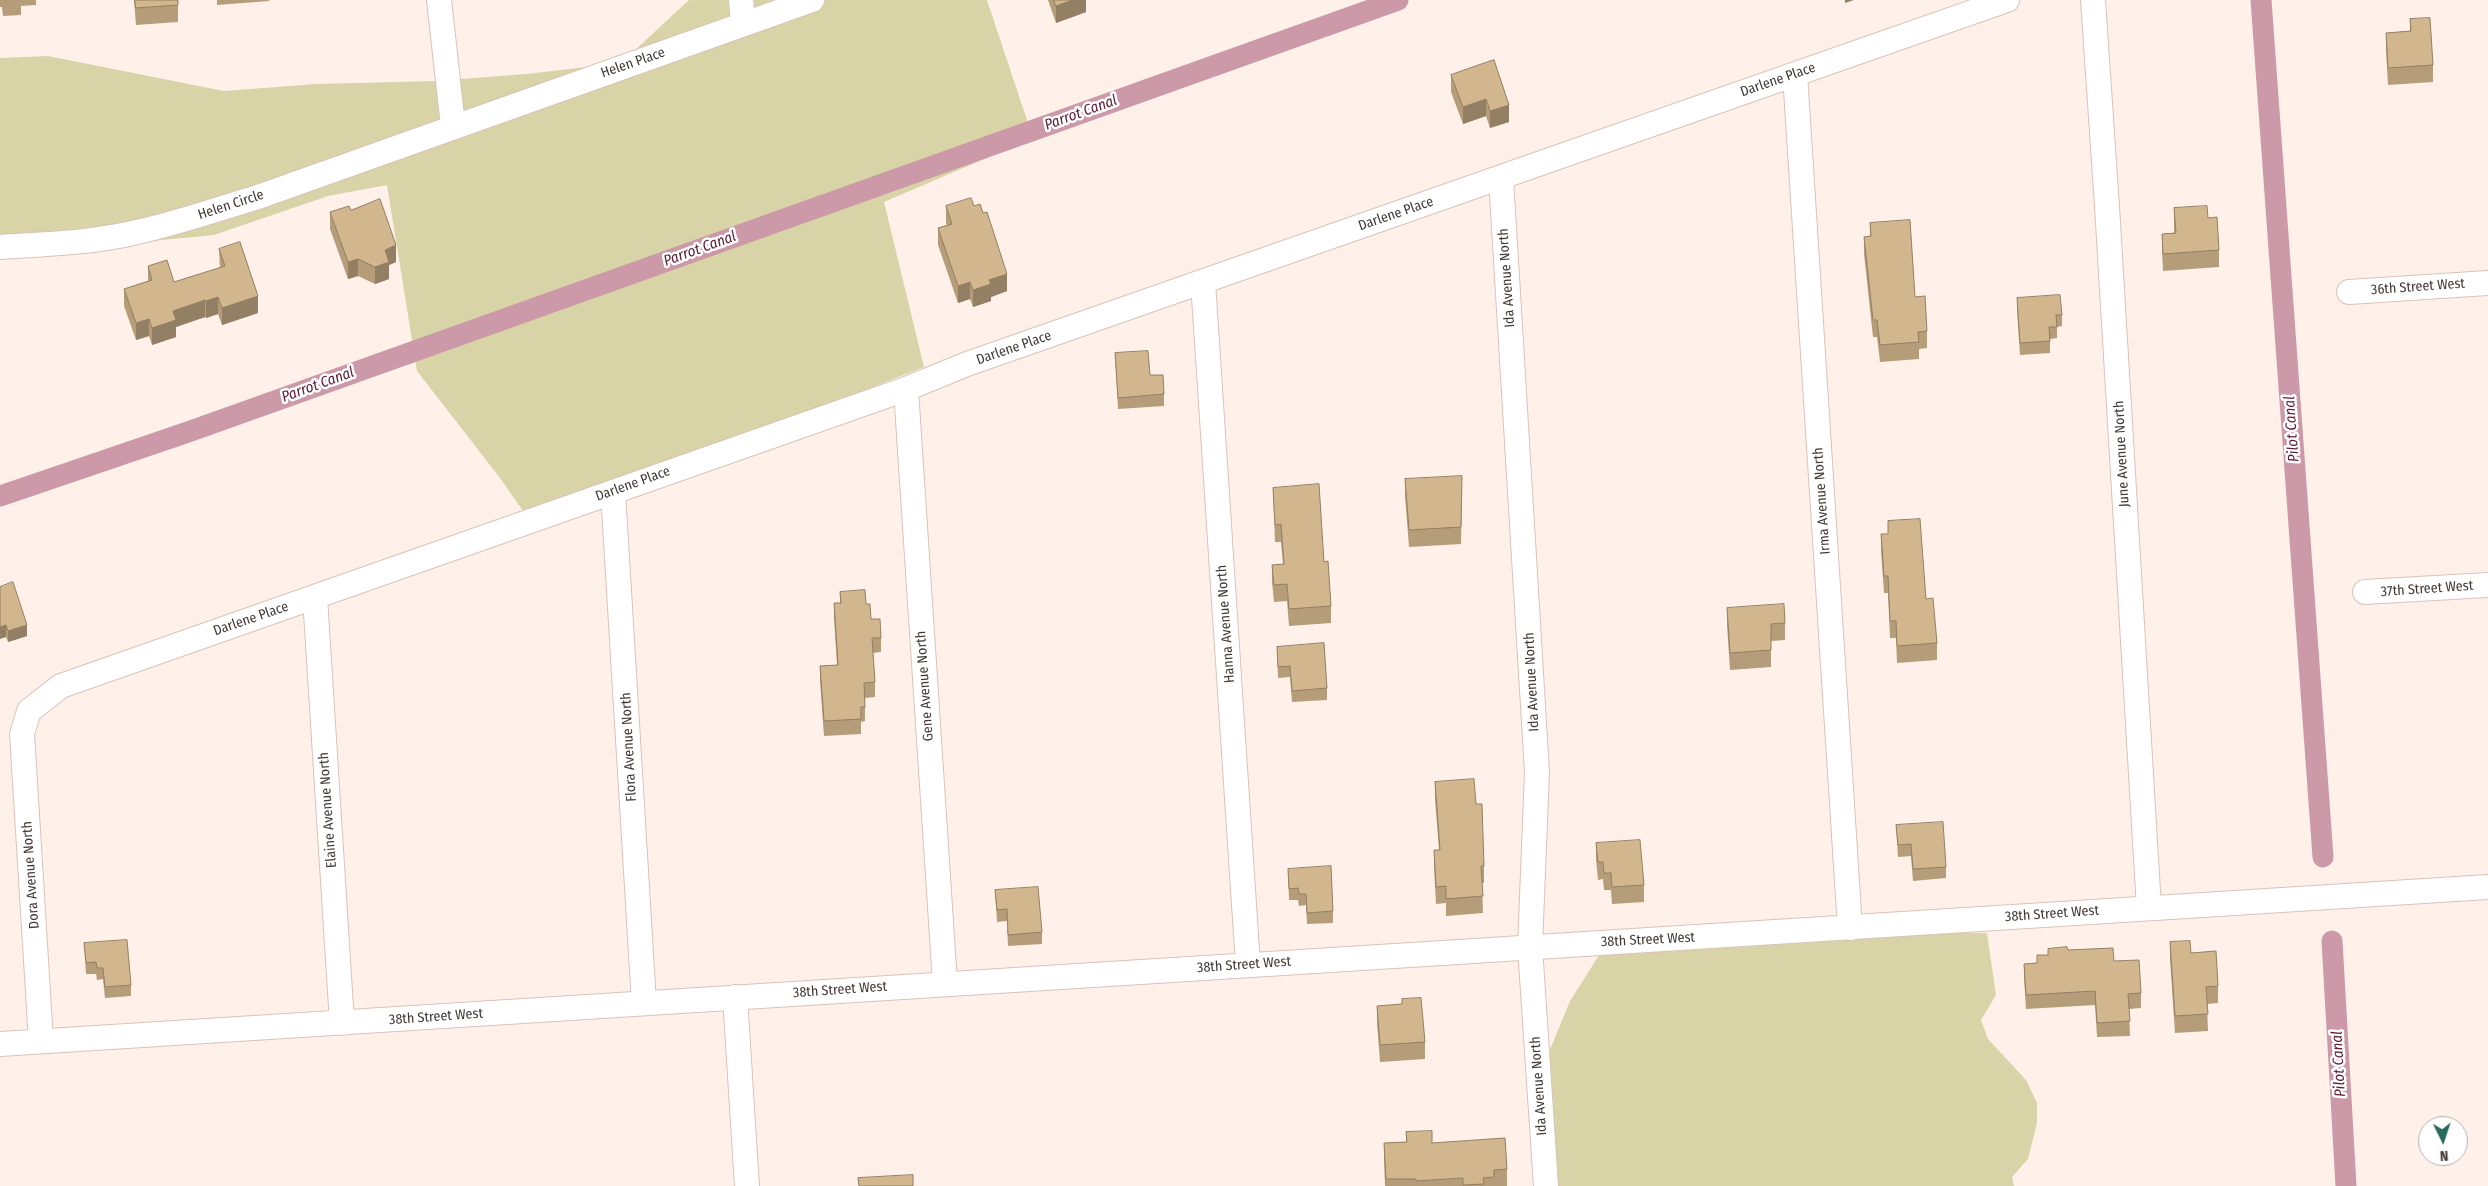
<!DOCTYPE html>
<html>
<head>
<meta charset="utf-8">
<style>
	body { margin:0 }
	#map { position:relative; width:2488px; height:1186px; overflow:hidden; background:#fff1ea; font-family:"Fira Sans Condensed",sans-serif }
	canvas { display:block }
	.north { position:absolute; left:2418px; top:1116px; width:50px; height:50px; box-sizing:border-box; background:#fff; border:1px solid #b3b0ae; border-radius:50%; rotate:176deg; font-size:14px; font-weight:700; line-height:20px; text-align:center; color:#413934 }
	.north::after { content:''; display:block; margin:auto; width:18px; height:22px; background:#256a5d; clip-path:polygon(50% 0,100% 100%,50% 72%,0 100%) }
</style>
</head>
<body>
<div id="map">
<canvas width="2488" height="1186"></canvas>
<div class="north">N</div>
</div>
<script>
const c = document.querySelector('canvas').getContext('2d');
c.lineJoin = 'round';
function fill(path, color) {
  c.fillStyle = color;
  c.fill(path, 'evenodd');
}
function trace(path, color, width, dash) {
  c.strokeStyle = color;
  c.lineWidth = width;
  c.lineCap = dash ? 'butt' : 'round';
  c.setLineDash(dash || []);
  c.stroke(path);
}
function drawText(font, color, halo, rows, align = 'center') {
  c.font = font + ' "Fira Sans Condensed",sans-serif';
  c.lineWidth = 5;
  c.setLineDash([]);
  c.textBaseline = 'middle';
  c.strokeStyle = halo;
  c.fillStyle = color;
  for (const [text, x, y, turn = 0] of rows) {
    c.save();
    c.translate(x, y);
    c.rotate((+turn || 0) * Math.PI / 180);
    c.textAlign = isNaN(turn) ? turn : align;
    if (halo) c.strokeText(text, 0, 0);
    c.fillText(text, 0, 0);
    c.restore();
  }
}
const green = new Path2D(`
	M 689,0 L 987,0 L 1033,138 L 884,202 L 924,367 L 530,521 L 500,478 L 417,371 L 387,185 L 328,196 L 214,235 L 38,252 L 0,239 L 0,58 L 48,56 L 224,91 L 316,84 L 435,81 L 526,74 L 621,63 Z
	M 1834,933 L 1987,933 L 1996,995 L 1981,1020 L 1988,1039 L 2026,1080 L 2037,1103 L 2037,1123 L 2028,1159 L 2012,1177 L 2014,1186 L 1558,1186 L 1554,1180 L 1549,1052 L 1570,1001 L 1608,941 Z`);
const canal = new Path2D(`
	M 2261,0 L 2323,857
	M 0,496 L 188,432 L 1398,0
	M 2332,941 L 2346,1186`);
const minor = new Path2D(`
	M 439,0 L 453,126
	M 741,0 L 743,24
	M 2093,0 L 2107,206 L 2149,908
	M 1795,74 L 1850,928
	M 1501,178 L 1537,772 L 1530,947 L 1546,1186
	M 0,247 C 45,244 92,243 137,232 C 178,223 218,209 258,197 L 812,0
	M 1203,282 L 1248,965
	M 2349,292 L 2488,283
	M 906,389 L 945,983
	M 613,492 L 644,1003
	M 2365,592 L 2488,585
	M 315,597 L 342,1023
	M 735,997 L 747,1186
	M 41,1041 L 22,734 L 29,711 L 61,686 L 906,389 L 967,364 L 2007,0
	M 0,1044 L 2488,887`);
const wall = new Path2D(`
	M 0,0 L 36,0 L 36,5 L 21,6 L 21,15 L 3,16 L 2,7 L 0,7 Z
	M 134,0 L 178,0 L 178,22 L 136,25 Z
	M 217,0 L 269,0 L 269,1 L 217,5 Z
	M 1048,0 L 1086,0 L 1086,12 L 1056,23 Z
	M 2410,19 L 2433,65 L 2433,82 L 2388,85 L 2386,50 L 2386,33 L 2410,31 Z
	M 1494,60 L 1509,122 L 1490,128 L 1486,116 L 1463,124 L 1451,92 L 1451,75 Z
	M 946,206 L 974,206 L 1007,291 L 991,297 L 991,301 L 973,307 L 970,299 L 958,303 L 938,245 L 938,228 L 947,225 L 946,223 Z
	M 2174,208 L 2208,218 L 2219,250 L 2219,267 L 2163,271 L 2162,251 L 2162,234 L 2174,233 Z
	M 351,210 L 396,262 L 389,265 L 389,279 L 375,284 L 358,276 L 348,279 L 330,229 L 330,212 Z
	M 1870,223 L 1915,297 L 1927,331 L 1927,348 L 1919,349 L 1919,359 L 1880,362 L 1877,337 L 1873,337 L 1864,254 L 1864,237 L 1870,236 Z
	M 219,249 L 258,313 L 222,325 L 218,314 L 206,318 L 205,317 L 176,327 L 176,337 L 152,345 L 149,336 L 136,340 L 124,306 L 124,289 L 148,281 L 148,266 L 174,282 L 220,268 Z
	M 2017,298 L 2062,315 L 2062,326 L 2057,327 L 2057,338 L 2050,339 L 2050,353 L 2020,355 L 2017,310 Z
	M 1115,353 L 1150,375 L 1164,394 L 1164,406 L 1118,409 Z
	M 1405,479 L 1462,493 L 1461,544 L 1409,547 L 1405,496 Z
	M 1273,488 L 1324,562 L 1331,606 L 1331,623 L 1289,626 L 1287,601 L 1274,602 L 1272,582 L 1272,565 L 1283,564 L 1281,542 L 1275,542 Z
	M 1888,521 L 1926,599 L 1937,643 L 1937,660 L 1897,663 L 1896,638 L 1890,638 L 1888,593 L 1884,593 L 1881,551 L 1881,534 L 1888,534 Z
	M 0,587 L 27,636 L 8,642 L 6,637 Z
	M 840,592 L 866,604 L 871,619 L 881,638 L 881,652 L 873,653 L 875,682 L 875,697 L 865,698 L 865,721 L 861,722 L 861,734 L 824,736 L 820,681 L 820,666 L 837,665 L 834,618 L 834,603 L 840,603 Z
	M 1727,608 L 1785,623 L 1785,640 L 1771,641 L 1771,667 L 1730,670 L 1727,625 Z
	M 1277,647 L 1327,688 L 1327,700 L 1292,702 L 1290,677 L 1278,678 Z
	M 1435,782 L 1476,804 L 1484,866 L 1484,883 L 1482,883 L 1483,913 L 1446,916 L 1446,903 L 1436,904 L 1434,867 L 1434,850 L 1439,850 L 1435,799 Z
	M 1896,825 L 1946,867 L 1946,878 L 1913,881 L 1911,856 L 1898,857 Z
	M 1596,843 L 1644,885 L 1644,902 L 1612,904 L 1611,890 L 1604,890 L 1603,879 L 1598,880 L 1596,860 Z
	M 1288,869 L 1333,911 L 1333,923 L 1307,924 L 1306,905 L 1299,906 L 1298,900 L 1289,900 Z
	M 995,890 L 1042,932 L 1042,944 L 1008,946 L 1007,921 L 997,922 Z
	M 2170,942 L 2191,953 L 2218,986 L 2218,1003 L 2207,1004 L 2208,1031 L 2175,1033 L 2170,959 Z
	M 84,943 L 131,985 L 131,996 L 105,998 L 103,979 L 97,980 L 96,974 L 86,974 Z
	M 2068,950 L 2114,961 L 2141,993 L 2141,1008 L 2129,1009 L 2130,1036 L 2097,1037 L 2095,1005 L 2026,1009 L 2024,978 L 2024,964 L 2037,963 L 2037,955 L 2048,955 Z
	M 1377,1006 L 1425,1042 L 1425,1059 L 1380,1062 L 1377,1023 Z
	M 1406,1132 L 1432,1143 L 1507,1169 L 1507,1186 L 1385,1186 L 1384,1160 L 1384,1143 L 1406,1142 Z`);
const shadedWall = new Path2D(`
	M 1073,0 L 1086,0 L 1086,12 L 1056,23 L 1056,6 Z
	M 1845,0 L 1854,0 L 1845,3 Z
	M 1486,99 L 1486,116 L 1463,124 L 1463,107 Z
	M 1509,105 L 1509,122 L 1490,128 L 1490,111 Z
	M 396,245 L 396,262 L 389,265 L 389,279 L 375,284 L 375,267 L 385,250 Z
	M 358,259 L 358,276 L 348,279 L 348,262 Z
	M 1007,274 L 1007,291 L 991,297 L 991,301 L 973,307 L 973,290 L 989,280 Z
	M 970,282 L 970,299 L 958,303 L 958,286 Z
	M 258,296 L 258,313 L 222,325 L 222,308 Z
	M 218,297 L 218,314 L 206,318 L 206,301 Z
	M 205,300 L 205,317 L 176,327 L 176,337 L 152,345 L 152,328 L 173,311 Z
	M 149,319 L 149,336 L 136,340 L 136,323 Z
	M 6,625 L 6,637 L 0,639 L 0,627 Z
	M 27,625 L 27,636 L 8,642 L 8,631 Z`);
const building = new Path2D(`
	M 135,0 L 178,0 L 178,5 L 136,8 Z
	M 1054,0 L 1073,0 L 1056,6 Z
	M 2430,18 L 2433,65 L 2388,68 L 2386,33 L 2411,31 L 2410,19 Z
	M 1494,60 L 1509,105 L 1490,111 L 1486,99 L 1463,107 L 1451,75 Z
	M 971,198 L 974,206 L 980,204 L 983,213 L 987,212 L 1007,274 L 989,280 L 991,284 L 973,290 L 970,282 L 958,286 L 938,228 L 952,224 L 946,206 Z
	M 380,199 L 396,245 L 385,250 L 389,262 L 375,267 L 358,259 L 348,262 L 330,212 L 349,206 L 351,210 Z
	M 2207,206 L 2208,218 L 2217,217 L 2219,250 L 2163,254 L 2162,234 L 2176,233 L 2174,208 Z
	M 1910,220 L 1915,297 L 1925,296 L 1927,331 L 1918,332 L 1919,342 L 1880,345 L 1877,320 L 1873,320 L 1864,237 L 1871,236 L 1870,223 Z
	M 240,242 L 258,296 L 222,308 L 218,297 L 206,301 L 205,300 L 173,311 L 176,320 L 152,328 L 149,319 L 136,323 L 124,289 L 152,280 L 148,266 L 167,260 L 174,282 L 225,266 L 219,249 Z
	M 2060,295 L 2062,315 L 2056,315 L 2057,327 L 2049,327 L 2050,341 L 2020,343 L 2017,298 Z
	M 1148,351 L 1150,375 L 1163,375 L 1164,394 L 1118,398 L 1115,353 Z
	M 1462,476 L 1461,527 L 1409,530 L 1405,479 Z
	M 1319,484 L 1324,562 L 1328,561 L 1331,606 L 1289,609 L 1287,584 L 1274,585 L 1272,565 L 1284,564 L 1281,524 L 1275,525 L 1273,488 Z
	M 1920,519 L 1926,599 L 1933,598 L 1937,643 L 1897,646 L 1896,621 L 1890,621 L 1888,576 L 1884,576 L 1881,534 L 1888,534 L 1888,521 Z
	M 13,582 L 27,625 L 8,631 L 6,625 L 0,627 L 0,587 Z
	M 865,590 L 866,604 L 870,604 L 871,619 L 880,619 L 881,638 L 872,638 L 875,682 L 864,683 L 865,707 L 861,707 L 861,719 L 824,721 L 820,666 L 838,665 L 834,603 L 841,603 L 840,592 Z
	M 1784,604 L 1785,623 L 1771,624 L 1771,650 L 1730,653 L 1727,608 Z
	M 1324,643 L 1327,688 L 1292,691 L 1290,666 L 1278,667 L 1277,647 Z
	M 1474,779 L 1476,804 L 1482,804 L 1484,866 L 1481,866 L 1483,896 L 1446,899 L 1446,886 L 1436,887 L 1434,850 L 1440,850 L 1435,782 Z
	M 1943,822 L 1946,867 L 1913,869 L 1911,844 L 1898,845 L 1896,825 Z
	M 1640,840 L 1644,885 L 1612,887 L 1611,873 L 1604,873 L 1603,862 L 1598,862 L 1596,843 Z
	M 1331,866 L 1333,911 L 1307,913 L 1306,894 L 1299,894 L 1298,888 L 1289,889 L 1288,869 Z
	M 1038,887 L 1042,932 L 1008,935 L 1007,909 L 997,910 L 995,890 Z
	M 127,940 L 131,985 L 105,987 L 103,968 L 97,968 L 96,962 L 86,963 L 84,943 Z
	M 2190,941 L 2191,953 L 2216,951 L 2218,986 L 2206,987 L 2208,1014 L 2175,1016 L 2170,942 Z
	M 2067,947 L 2068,950 L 2113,948 L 2114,961 L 2139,960 L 2141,993 L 2128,994 L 2130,1021 L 2097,1023 L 2095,991 L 2026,995 L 2024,964 L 2037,963 L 2037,955 L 2048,955 L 2048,949 Z
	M 1421,998 L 1425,1042 L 1380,1045 L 1377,1006 L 1402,1004 L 1402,999 Z
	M 1432,1131 L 1432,1143 L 1505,1138 L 1507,1169 L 1494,1170 L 1494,1177 L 1483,1178 L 1484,1184 L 1463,1185 L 1463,1178 L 1416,1181 L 1416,1179 L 1386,1179 L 1384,1143 L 1407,1142 L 1406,1132 Z
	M 913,1175 L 913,1186 L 859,1186 L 858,1178 Z`);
const streetNames = [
	["Helen Place",633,63,-19],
	["Darlene Place",1778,80,-19],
	["Helen Circle",231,205,-18],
	["Darlene Place",1396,214,-19],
	["Ida Avenue North",1507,278,-94],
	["36th Street West",2418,287,-4],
	["Darlene Place",1014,348,-19],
	["June Avenue North",2122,454,-93],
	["Darlene Place",633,484,-20],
	["Irma Avenue North",1822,501,-94],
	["37th Street West",2427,589,-4],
	["Darlene Place",251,619,-19],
	["Hanna Avenue North",1226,624,-94],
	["Ida Avenue North",1532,682,-93],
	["Gene Avenue North",925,686,-94],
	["Flora Avenue North",629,747,-93],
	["Elaine Avenue North",328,810,-94],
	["Dora Avenue North",31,875,-94],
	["38th Street West",2052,914,-4],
	["38th Street West",1648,940,-3],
	["38th Street West",1244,965,-4],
	["38th Street West",840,990,-4],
	["38th Street West",436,1017,-4],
	["Ida Avenue North",1539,1086,-94]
];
const waterNames = [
	["Parrot Canal",1081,113,-20],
	["Parrot Canal",700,249,-20],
	["Parrot Canal",318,385,-20],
	["Pilot Canal",2292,429,-94],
	["Pilot Canal",2339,1064,-93]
];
fill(green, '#d9d4a7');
trace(canal, '#cc99a8', 21);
trace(minor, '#d9c3b7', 26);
trace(minor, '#fff', 24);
fill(wall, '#b59d79');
fill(shadedWall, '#937f63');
fill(building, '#d2b68d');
trace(building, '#937f63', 1);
drawText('14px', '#413934', '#fff', streetNames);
drawText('italic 15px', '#5e2037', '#fff', waterNames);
</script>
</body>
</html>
